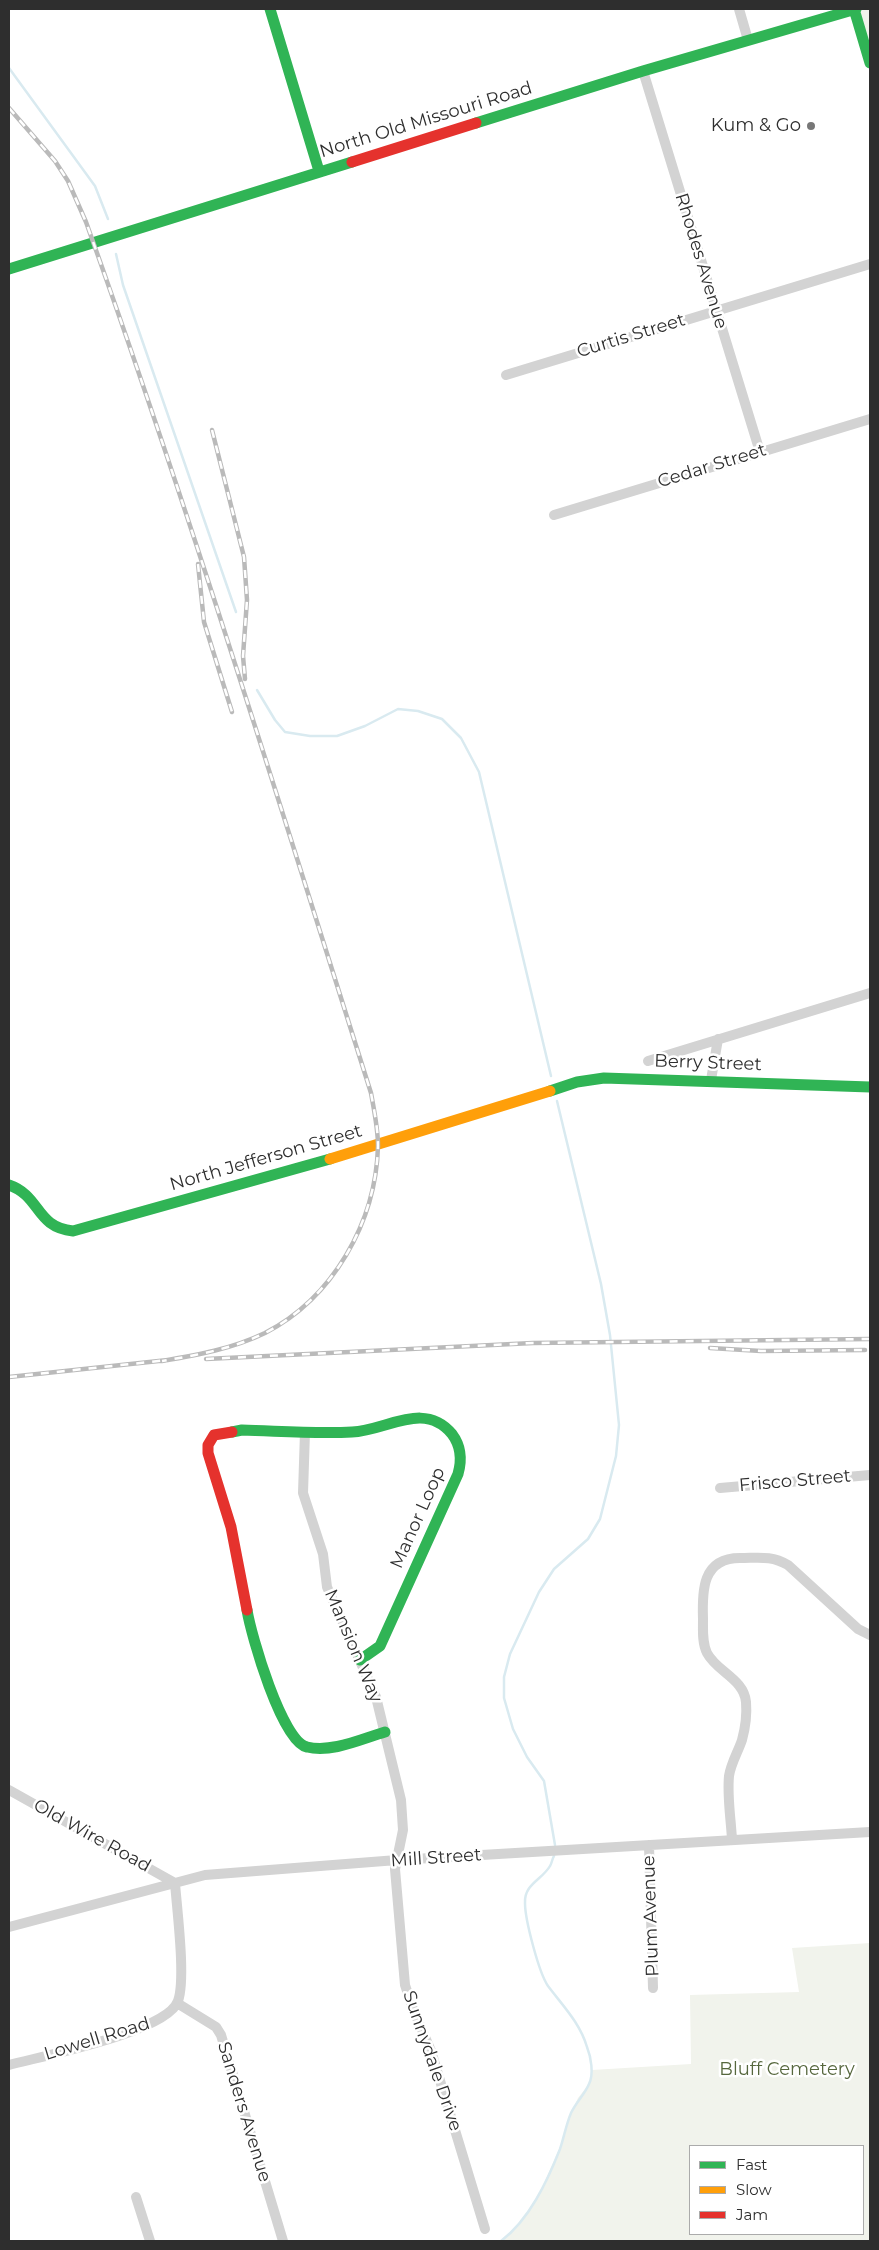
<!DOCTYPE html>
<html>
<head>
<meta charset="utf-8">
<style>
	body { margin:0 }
	#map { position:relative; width:879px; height:2250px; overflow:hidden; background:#fff; font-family:Montserrat,sans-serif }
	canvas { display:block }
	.frame { position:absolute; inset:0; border:10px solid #2e2e2e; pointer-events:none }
	.legend { position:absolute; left:689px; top:2145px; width:175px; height:90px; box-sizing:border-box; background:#fff; border:1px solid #ababab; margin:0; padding:6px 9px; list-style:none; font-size:15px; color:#2e2e2e }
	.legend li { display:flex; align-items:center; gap:10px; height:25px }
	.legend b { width:25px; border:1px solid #ababab }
</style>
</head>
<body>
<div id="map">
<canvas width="879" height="2250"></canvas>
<div class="frame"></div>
<ul class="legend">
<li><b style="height:6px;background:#30b455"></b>Fast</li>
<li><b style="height:6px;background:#ff9f0a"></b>Slow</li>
<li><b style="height:6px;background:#e5322d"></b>Jam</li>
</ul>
</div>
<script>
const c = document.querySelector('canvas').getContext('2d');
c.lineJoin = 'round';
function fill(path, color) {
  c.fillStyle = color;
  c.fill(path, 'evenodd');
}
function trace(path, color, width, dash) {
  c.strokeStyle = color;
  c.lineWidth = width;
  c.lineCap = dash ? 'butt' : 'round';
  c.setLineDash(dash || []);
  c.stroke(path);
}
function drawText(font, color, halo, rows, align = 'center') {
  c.font = font + ' Montserrat,sans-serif';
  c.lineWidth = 5;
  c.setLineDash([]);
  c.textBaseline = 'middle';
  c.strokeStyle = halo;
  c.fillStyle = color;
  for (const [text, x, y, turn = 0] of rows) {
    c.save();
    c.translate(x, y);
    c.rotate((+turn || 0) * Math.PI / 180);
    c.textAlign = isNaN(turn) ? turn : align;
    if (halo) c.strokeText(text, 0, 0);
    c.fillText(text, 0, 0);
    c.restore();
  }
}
const green = new Path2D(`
	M 856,9 L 870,9 L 870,63 Z
	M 870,1943 L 870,2241 L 501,2241 L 520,2224 L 542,2188 L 560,2147 L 571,2113 L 578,2098 L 589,2084 L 592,2070 L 691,2064 L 690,1995 L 799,1992 L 792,1948 ZM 690,2146 L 863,2146 L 863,2234 L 690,2234 Z`);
const stream = new Path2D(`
	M 9,68 L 95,186 L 108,219
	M 116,254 L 123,285 L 236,612
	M 257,690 L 275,720 L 285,732 L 310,736 L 337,736 L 365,726 L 398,709 L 418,711 L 442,719 L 461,738 L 479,772 L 551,1076
	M 555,1845 L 544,1781 L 527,1757 L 513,1729 L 504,1698 L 504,1677 L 510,1654 L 539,1592 L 554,1569 L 588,1539 L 600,1519 L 616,1456 L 619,1425 L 610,1335 L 601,1284 L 557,1101
	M 501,2241 C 529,2220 547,2182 560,2149 C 564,2137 566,2125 571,2113 C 576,2102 585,2094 589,2084 C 594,2074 591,2057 587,2047 C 580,2023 563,2006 548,1986 C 539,1973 525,1920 525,1903 C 524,1884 542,1880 550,1866 C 552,1863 552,1859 554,1856`);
const street = new Path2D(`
	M 739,9 L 748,40
	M 643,71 L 760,452
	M 506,375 L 870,264
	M 554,515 L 870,419
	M 648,1061 L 870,993
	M 711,1080 L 718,1039
	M 305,1432 L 303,1493 L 323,1554 L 327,1587 L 376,1697 L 401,1800 L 403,1830 L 395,1869 L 405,1985 L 413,2009 L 431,2051 L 485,2229
	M 720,1488 L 870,1475
	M 9,1790 L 175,1883
	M 732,1840 C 731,1819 727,1797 729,1776 C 731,1763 738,1752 742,1740 C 745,1729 747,1714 746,1702 C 744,1679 717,1672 707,1653 C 702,1643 703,1630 703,1619 C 702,1591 702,1558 740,1558 C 758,1558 771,1555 788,1565 L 858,1629 L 870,1635
	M 649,1845 L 653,1988
	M 9,1927 L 205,1875 L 397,1860 L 870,1832
	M 177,2003 L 216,2027 L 221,2035 L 283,2241
	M 9,2065 C 42,2056 167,2032 178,2001 C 186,1979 177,1910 175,1883
	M 136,2197 L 150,2241`);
const fast = new Path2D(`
	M 270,9 L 319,171
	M 854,9 L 870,63
	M 476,123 L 643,71 L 856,9
	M 9,269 L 352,162
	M 550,1091 L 577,1082 L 604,1078 L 870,1087
	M 9,1185 C 41,1196 35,1227 73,1231 L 330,1159
	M 232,1432 L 242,1430 C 279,1431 316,1434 352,1432 C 386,1431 424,1400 452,1434 C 461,1446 462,1460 458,1474 L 380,1646 L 360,1660
	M 247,1610 C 251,1635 282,1742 307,1747 C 332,1753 361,1739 385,1732`);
const slow = new Path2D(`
	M 330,1159 L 550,1091`);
const jam = new Path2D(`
	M 352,162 L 476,123
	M 232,1432 L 214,1435 L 208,1445 L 208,1453 L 231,1527 L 247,1610`);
const rail = new Path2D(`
	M 9,108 L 55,161 L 68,181 L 86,222 C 189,510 279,802 371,1093 C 374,1110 378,1128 378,1146 C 376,1222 333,1298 265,1333 C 232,1349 197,1355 162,1361
	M 212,430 L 244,557 L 247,600 L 243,656 L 245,679
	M 198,564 L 204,622 L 232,712
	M 710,1348 L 761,1351 L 865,1350
	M 206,1359 L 533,1343 L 870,1339
	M 9,1377 L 168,1360`);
const markers = [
	[811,126,5,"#777"]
];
const streetNames = [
	["North Old Missouri Road",426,120,-17],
	["Rhodes Avenue",701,261,73],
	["Curtis Street",631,336,-17],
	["Cedar Street",712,466,-17],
	["Berry Street",708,1063,2],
	["North Jefferson Street",266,1158,-16],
	["Frisco Street",795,1481,-5],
	["Manor Loop",418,1518,-66],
	["Mansion Way",353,1646,67],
	["Old Wire Road",92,1836,29],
	["Mill Street",436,1858,-4],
	["Plum Avenue",651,1916,-92],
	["Lowell Road",97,2039,-17],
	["Sunnydale Drive",432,2061,71],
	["Sanders Avenue",244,2112,73]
];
const poiNames = [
	["Kum & Go",801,126]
];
const parkNames = [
	["Bluff Cemetery",787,2070]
];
fill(green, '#f1f3ec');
trace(stream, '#d9eaf0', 2.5);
trace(street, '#d3d3d3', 10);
trace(fast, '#30b455', 11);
trace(slow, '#ff9f0a', 11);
trace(jam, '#e5322d', 11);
trace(rail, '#bababa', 4.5);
trace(rail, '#fff', 2.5, [8]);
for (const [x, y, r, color] of markers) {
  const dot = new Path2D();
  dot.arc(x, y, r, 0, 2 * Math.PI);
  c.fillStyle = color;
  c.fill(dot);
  trace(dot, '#fff', 2);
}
drawText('18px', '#2e2e2e', '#fff', streetNames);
drawText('18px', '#2e2e2e', '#fff', poiNames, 'right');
drawText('18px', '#56673d', '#fff', parkNames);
</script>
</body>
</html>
